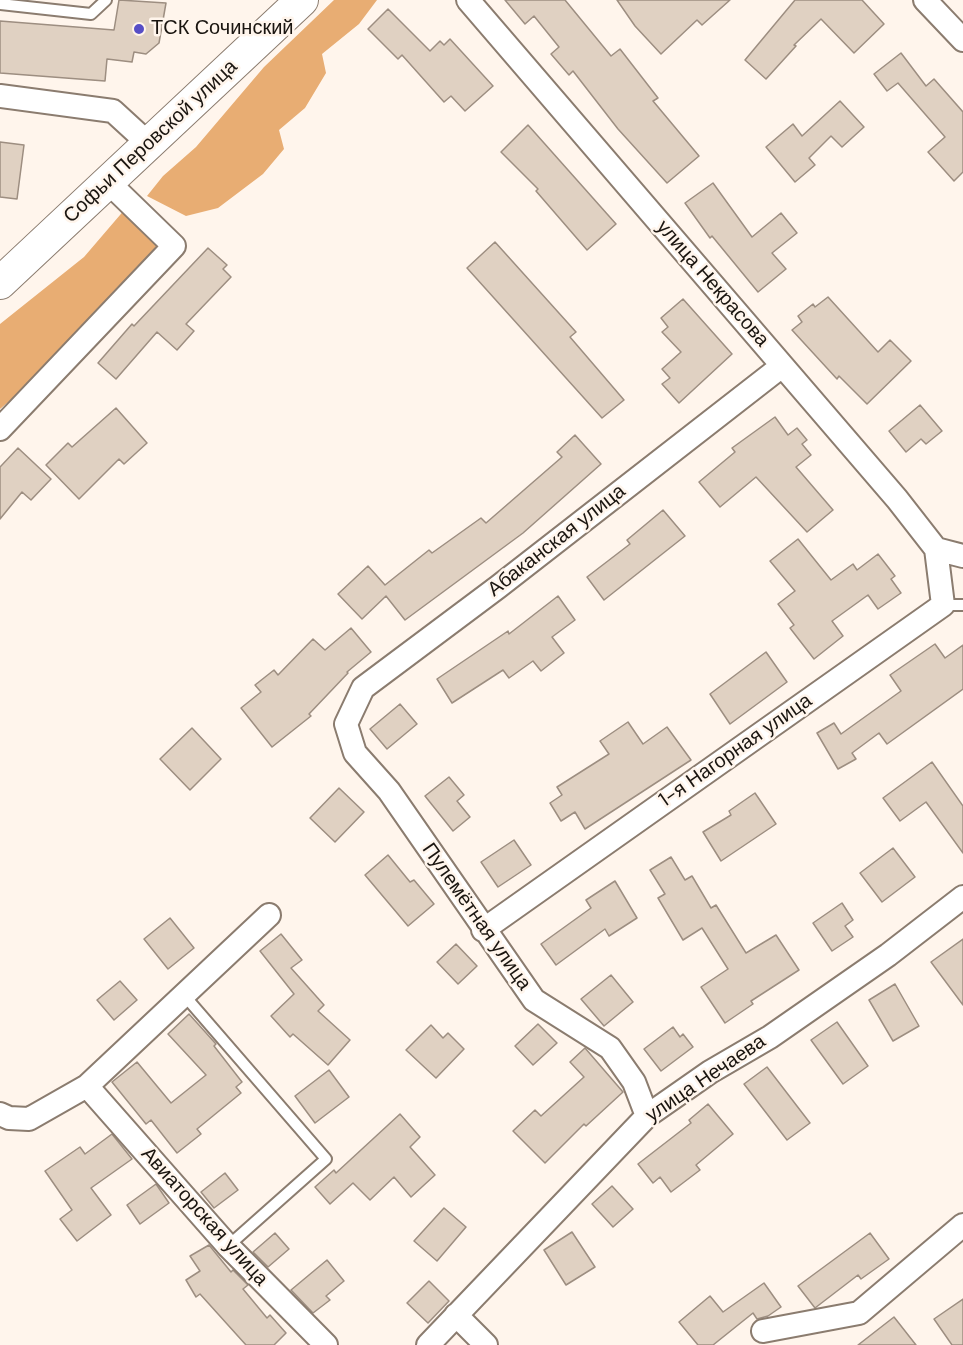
<!DOCTYPE html>
<html>
<head>
<meta charset="utf-8">
<style>
	body { margin:0 }
	canvas { display:block; background:#fff5ec }
</style>
</head>
<body>
<canvas width="963" height="1345"></canvas>
<script>
const c = document.querySelector('canvas').getContext('2d');
c.lineJoin = 'round';
function fill(path, color) {
  c.fillStyle = color;
  c.fill(path, 'evenodd');
}
function trace(path, color, width, dash) {
  c.strokeStyle = color;
  c.lineWidth = width;
  c.lineCap = dash ? 'butt' : 'round';
  c.setLineDash(dash || []);
  c.stroke(path);
}
function drawText(font, color, halo, rows, align = 'center') {
  c.font = font + ' "DM Sans",sans-serif';
  c.lineWidth = 5;
  c.setLineDash([]);
  c.textBaseline = 'middle';
  c.strokeStyle = halo;
  c.fillStyle = color;
  for (const [text, x, y, turn = 0] of rows) {
    c.save();
    c.translate(x, y);
    c.rotate((+turn || 0) * Math.PI / 180);
    c.textAlign = isNaN(turn) ? turn : align;
    if (halo) c.strokeText(text, 0, 0);
    c.fillText(text, 0, 0);
    c.restore();
  }
}
const forest = new Path2D(`
	M 334,0 L 377,0 L 359,24 L 322,54 L 326,73 L 305,108 L 279,130 L 284,149 L 263,174 L 218,208 L 186,216 L 147,196 L 163,176 L 196,147 L 264,67 Z
	M 126,208 L 157,245 C 117,302 53,365 0,409 L 0,324 L 84,257 Z`);
const building = new Path2D(`
	M 119,0 L 166,3 L 159,43 L 146,54 L 134,52 L 132,62 L 107,59 L 105,81 L 0,73 L 0,21 L 114,30 Z
	M 505,0 L 565,0 L 611,56 L 620,49 L 658,98 L 653,101 L 699,156 L 667,183 L 618,129 L 573,71 L 569,75 L 551,54 L 559,47 L 534,16 L 525,24 Z
	M 617,0 L 730,0 L 702,25 L 697,20 L 661,54 L 635,26 Z
	M 795,0 L 862,0 L 884,24 L 854,53 L 821,19 L 794,45 L 796,46 L 766,79 L 745,60 Z
	M 388,9 L 430,51 L 440,41 L 444,45 L 450,39 L 493,86 L 465,111 L 451,96 L 444,102 L 402,55 L 398,59 L 368,29 Z
	M 901,53 L 926,86 L 934,79 L 963,112 L 963,172 L 954,181 L 928,152 L 945,137 L 898,83 L 887,91 L 874,74 Z
	M 840,101 L 864,127 L 842,147 L 831,136 L 809,158 L 815,165 L 795,182 L 766,147 L 793,124 L 802,136 Z
	M 528,125 L 616,224 L 587,250 L 536,191 L 538,189 L 501,152 Z
	M 0,142 L 24,145 L 17,199 L 0,197 Z
	M 713,183 L 752,237 L 781,213 L 797,233 L 772,253 L 786,269 L 758,292 L 712,236 L 710,238 L 685,203 Z
	M 495,242 L 576,332 L 570,337 L 624,400 L 602,418 L 467,268 Z
	M 208,248 L 227,265 L 223,269 L 231,277 L 186,324 L 194,331 L 177,350 L 157,332 L 116,379 L 98,363 L 132,324 L 134,326 Z
	M 828,297 L 878,352 L 890,340 L 911,361 L 867,404 L 839,376 L 837,379 L 792,330 L 802,322 L 798,316 L 813,304 L 815,307 Z
	M 683,299 L 732,354 L 679,403 L 662,384 L 670,378 L 662,369 L 681,352 L 662,332 L 668,327 L 661,318 Z
	M 920,405 L 942,431 L 926,444 L 921,439 L 906,452 L 889,431 Z
	M 116,408 L 147,443 L 124,464 L 119,459 L 79,499 L 46,465 L 68,443 L 72,447 Z
	M 775,417 L 788,435 L 797,428 L 807,440 L 802,444 L 811,455 L 796,467 L 833,510 L 807,532 L 756,477 L 720,507 L 699,482 L 735,452 L 732,448 Z
	M 575,435 L 601,464 L 523,533 L 405,620 L 386,596 L 362,619 L 338,594 L 368,566 L 385,585 L 429,550 L 432,553 L 481,518 L 486,523 L 562,457 L 557,452 Z
	M 18,448 L 51,479 L 31,500 L 22,492 L 0,519 L 0,467 Z
	M 663,510 L 685,536 L 604,600 L 587,577 L 630,544 L 627,540 Z
	M 798,539 L 831,580 L 853,564 L 857,570 L 878,554 L 895,576 L 891,579 L 901,593 L 878,609 L 868,595 L 832,621 L 843,636 L 814,659 L 790,628 L 794,625 L 778,604 L 795,591 L 770,561 Z
	M 558,596 L 575,620 L 552,637 L 564,653 L 541,671 L 533,661 L 509,678 L 503,670 L 452,703 L 437,679 L 508,631 L 509,634 Z
	M 351,628 L 371,652 L 347,672 L 348,673 L 309,714 L 311,716 L 272,747 L 241,708 L 261,692 L 255,685 L 274,670 L 278,675 L 313,639 L 325,650 Z
	M 935,644 L 945,658 L 963,645 L 963,689 L 887,744 L 879,733 L 852,753 L 856,759 L 838,769 L 817,733 L 834,723 L 841,734 L 901,691 L 890,675 Z
	M 766,652 L 787,682 L 730,724 L 710,694 Z
	M 400,704 L 417,724 L 387,749 L 370,729 Z
	M 628,722 L 643,744 L 667,727 L 691,760 L 585,829 L 575,812 L 561,821 L 550,803 L 562,795 L 557,787 L 609,754 L 600,741 Z
	M 192,728 L 221,759 L 190,790 L 160,759 Z
	M 932,762 L 963,806 L 963,853 L 926,802 L 900,821 L 883,798 Z
	M 449,777 L 464,795 L 457,801 L 470,817 L 453,831 L 425,796 Z
	M 339,788 L 364,812 L 335,842 L 310,818 Z
	M 755,793 L 776,824 L 721,861 L 703,832 L 731,815 L 729,811 Z
	M 514,840 L 531,865 L 498,887 L 481,862 Z
	M 893,848 L 915,877 L 882,902 L 860,873 Z
	M 388,855 L 410,882 L 414,880 L 434,904 L 408,926 L 365,875 Z
	M 671,857 L 685,880 L 692,876 L 711,908 L 716,905 L 746,953 L 776,935 L 799,970 L 751,1001 L 753,1004 L 725,1023 L 701,987 L 728,969 L 702,928 L 683,940 L 658,898 L 665,894 L 650,870 Z
	M 615,881 L 637,918 L 609,936 L 605,929 L 556,965 L 541,944 L 591,908 L 586,900 Z
	M 842,903 L 853,920 L 845,926 L 853,937 L 832,951 L 813,923 Z
	M 170,918 L 194,948 L 168,969 L 144,939 Z
	M 281,934 L 302,960 L 291,968 L 324,1005 L 318,1011 L 350,1040 L 328,1065 L 293,1034 L 290,1037 L 271,1016 L 294,994 L 260,951 Z
	M 963,939 L 963,1005 L 931,962 Z
	M 456,944 L 477,966 L 458,984 L 437,962 Z
	M 611,975 L 633,1002 L 604,1026 L 581,999 Z
	M 120,981 L 137,1000 L 114,1020 L 97,1000 Z
	M 895,984 L 919,1026 L 893,1041 L 869,1000 Z
	M 189,1014 L 216,1044 L 214,1046 L 242,1082 L 236,1087 L 241,1093 L 197,1129 L 201,1134 L 177,1153 L 151,1120 L 146,1124 L 112,1082 L 137,1062 L 171,1103 L 206,1075 L 168,1034 Z
	M 837,1022 L 868,1066 L 843,1084 L 811,1040 Z
	M 538,1024 L 557,1043 L 533,1065 L 515,1046 Z
	M 431,1025 L 443,1038 L 448,1033 L 464,1049 L 436,1078 L 406,1050 Z
	M 673,1027 L 680,1037 L 683,1034 L 693,1047 L 661,1071 L 644,1049 Z
	M 585,1048 L 623,1092 L 586,1126 L 584,1124 L 545,1163 L 513,1131 L 535,1110 L 541,1116 L 584,1077 L 570,1062 Z
	M 767,1067 L 810,1123 L 787,1140 L 744,1084 Z
	M 329,1070 L 349,1097 L 315,1123 L 295,1096 Z
	M 708,1104 L 733,1134 L 696,1165 L 700,1170 L 671,1192 L 660,1177 L 653,1183 L 638,1164 L 691,1123 L 689,1120 Z
	M 400,1114 L 420,1137 L 410,1147 L 435,1175 L 411,1197 L 394,1177 L 370,1200 L 353,1183 L 330,1204 L 315,1187 L 334,1170 L 336,1173 Z
	M 112,1134 L 132,1159 L 91,1188 L 111,1215 L 77,1241 L 60,1219 L 72,1210 L 45,1171 L 80,1147 L 85,1154 Z
	M 225,1173 L 238,1190 L 214,1208 L 201,1192 Z
	M 156,1184 L 169,1203 L 140,1224 L 127,1205 Z
	M 612,1186 L 633,1209 L 613,1227 L 592,1204 Z
	M 444,1208 L 466,1227 L 437,1261 L 414,1241 Z
	M 572,1232 L 595,1267 L 566,1285 L 544,1250 Z
	M 275,1233 L 289,1249 L 268,1267 L 253,1252 Z
	M 870,1233 L 889,1259 L 861,1279 L 858,1275 L 815,1308 L 798,1286 Z
	M 209,1245 L 231,1272 L 233,1270 L 248,1285 L 243,1289 L 267,1318 L 270,1315 L 286,1333 L 274,1345 L 246,1345 L 200,1294 L 196,1297 L 186,1280 L 200,1271 L 190,1256 Z
	M 327,1260 L 344,1281 L 326,1296 L 330,1300 L 313,1313 L 291,1290 Z
	M 429,1281 L 449,1301 L 428,1323 L 407,1303 Z
	M 764,1283 L 781,1307 L 768,1316 L 757,1319 L 753,1313 L 713,1345 L 698,1345 L 679,1322 L 710,1296 L 723,1312 Z
	M 963,1299 L 963,1345 L 952,1345 L 934,1319 Z
	M 894,1317 L 916,1345 L 858,1345 Z`);
const service = new Path2D(`
	M 0,4 L 91,14 L 106,0
	M 943,605 L 963,605
	M 184,995 L 326,1159 L 228,1246`);
const minor = new Path2D(`
	M 468,0 L 897,499 L 936,549 L 963,556
	M 925,0 L 963,40
	M 0,96 L 113,111 L 149,144
	M 0,429 L 174,246 L 108,182
	M 483,930 L 943,605 L 936,549
	M 87,1086 L 228,1246 L 326,1345
	M 0,1114 L 9,1118 L 29,1119 L 87,1086 L 269,915
	M 647,1116 L 634,1082 L 610,1048 L 534,1000 L 389,791 L 355,753 L 346,724 L 363,688 L 498,587 L 782,366
	M 456,1315 L 486,1345
	M 763,1331 L 859,1313 L 963,1225
	M 428,1345 L 647,1116 L 710,1072 L 770,1037 L 888,955 L 963,897`);
const secondary = new Path2D(`
	M 0,283 L 302,0`);
const markers = [
	[139,29,6,"#574ec6"]
];
const poiNames = [
	["ТСК Сочинский",151,29]
];
const streetNames = [
	["Софьи Перовской улица",151,142,-43],
	["улица Некрасова",712,284,49],
	["Абаканская улица",557,541,-38],
	["1-я Нагорная улица",736,751,-35],
	["Пулемётная улица",476,917,55],
	["улица Нечаева",706,1079,-34],
	["Авиаторская улица",204,1217,48]
];
fill(forest, '#e8ad73');
fill(building, '#e0d1c2');
trace(building, '#9d8e81', 1.5);
trace(service, '#8b7c6f', 14);
trace(minor, '#8b7c6f', 26);
trace(secondary, '#8b7c6f', 34);
trace(service, '#fff', 10);
trace(minor, '#fff', 22);
trace(secondary, '#fff', 32);
for (const [x, y, r, color] of markers) {
  const dot = new Path2D();
  dot.arc(x, y, r, 0, 2 * Math.PI);
  c.fillStyle = color;
  c.fill(dot);
  trace(dot, '#fff5ec', 2);
}
drawText('20px', '#1a1510', '#fff5ec', poiNames, 'left');
drawText('20px', '#1a1510', '#fff5ec', streetNames);
</script>
</body>
</html>
